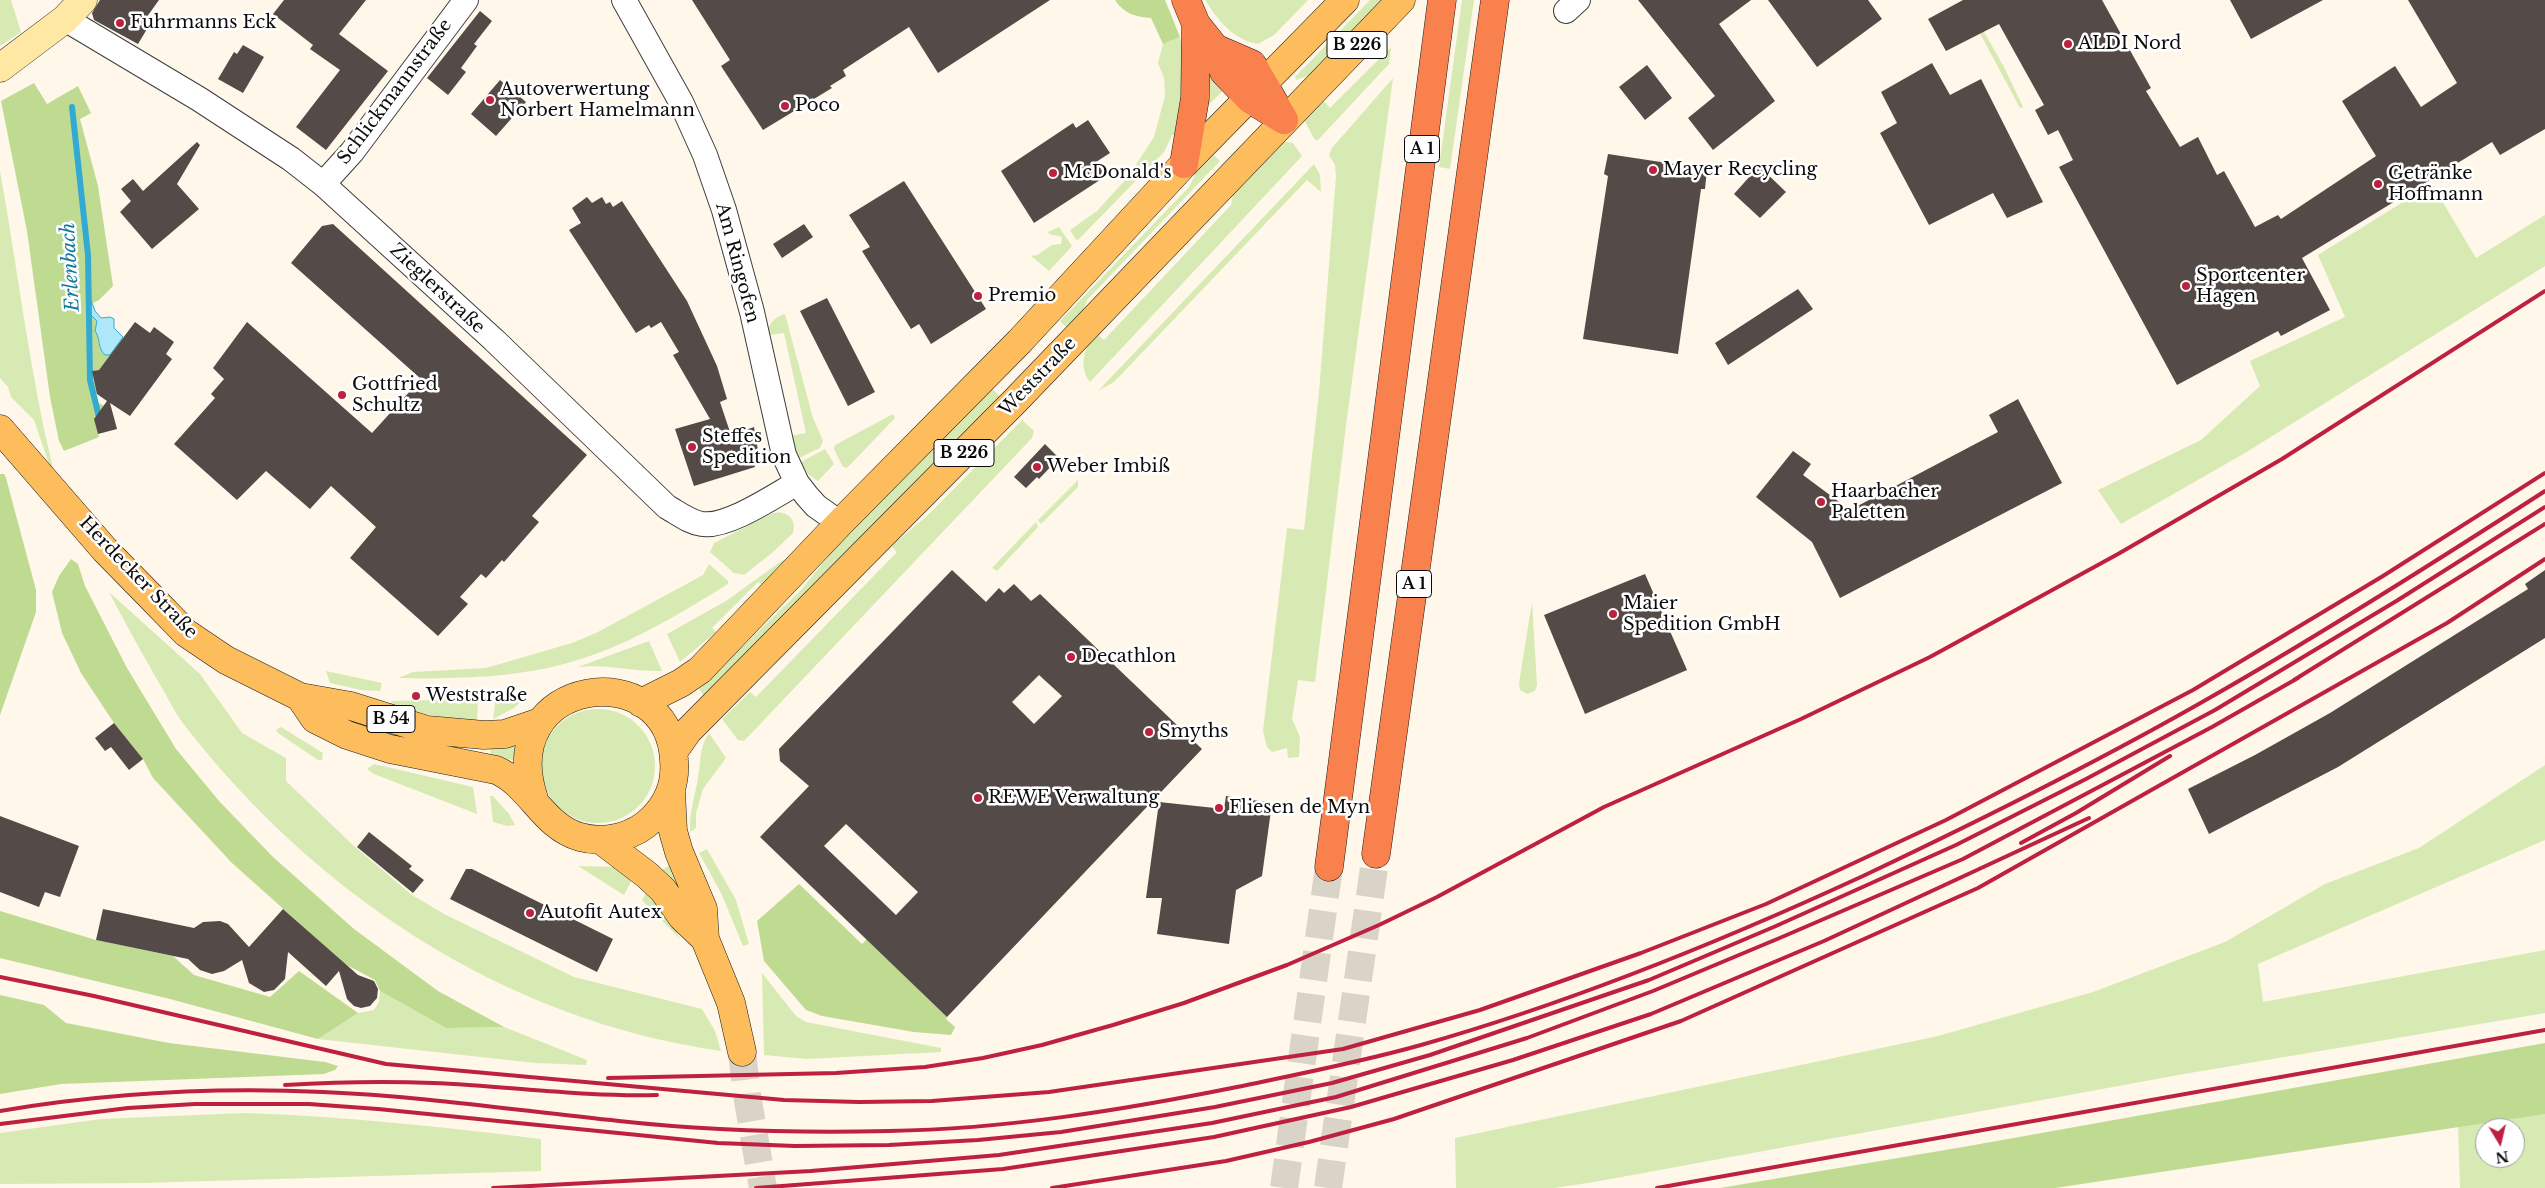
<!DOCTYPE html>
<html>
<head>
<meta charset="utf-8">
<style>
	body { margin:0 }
	#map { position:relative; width:2545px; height:1188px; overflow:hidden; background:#fff7e9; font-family:"Libre Baskerville",serif }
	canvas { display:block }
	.north { position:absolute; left:2475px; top:1118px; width:50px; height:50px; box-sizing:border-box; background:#fff; border:1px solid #9d9d9d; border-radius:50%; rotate:171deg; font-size:14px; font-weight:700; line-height:20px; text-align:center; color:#0b0b0b }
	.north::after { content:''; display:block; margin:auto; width:18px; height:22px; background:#be2040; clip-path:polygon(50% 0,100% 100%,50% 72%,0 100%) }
</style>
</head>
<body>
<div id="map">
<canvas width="2545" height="1188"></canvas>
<div class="north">N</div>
</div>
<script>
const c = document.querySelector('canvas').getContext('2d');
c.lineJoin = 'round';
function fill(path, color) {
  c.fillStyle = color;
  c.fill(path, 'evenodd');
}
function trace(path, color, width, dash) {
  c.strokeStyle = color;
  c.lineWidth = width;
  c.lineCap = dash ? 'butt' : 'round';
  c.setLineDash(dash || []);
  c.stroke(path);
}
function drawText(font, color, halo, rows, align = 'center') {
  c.font = font + ' "Libre Baskerville",serif';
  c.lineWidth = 5;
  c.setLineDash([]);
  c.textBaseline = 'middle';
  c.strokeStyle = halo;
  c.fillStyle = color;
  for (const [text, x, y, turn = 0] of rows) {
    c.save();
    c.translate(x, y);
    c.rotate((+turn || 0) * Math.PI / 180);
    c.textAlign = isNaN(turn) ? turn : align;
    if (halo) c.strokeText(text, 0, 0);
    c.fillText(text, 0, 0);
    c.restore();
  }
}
const green = new Path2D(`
	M 0,0 L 11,0 L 21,32 L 0,46 Z
	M 1205,0 L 1308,0 L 1274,35 L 1258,44 C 1233,40 1218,20 1205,0 Z
	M 1370,0 L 1383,0 L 1310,75 L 1296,80 L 1295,77 Z
	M 1462,0 L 1474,0 L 1450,169 L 1439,167 Z
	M 1962,0 L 1966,0 L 2004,67 L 2023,107 L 2020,108 Z
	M 1180,37 L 1185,61 L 1178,135 L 1172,135 L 1164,152 L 1077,241 L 1070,230 L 1097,211 L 1128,177 L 1154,137 L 1165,96 L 1164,78 L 1158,63 L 1163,44 Z
	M 1391,47 L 1389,64 L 1318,140 L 1315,140 L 1304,120 L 1322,99 L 1330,108 Z
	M 1205,62 L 1225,89 L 1203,110 Z
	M 1393,78 L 1346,425 L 1315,682 L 1298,680 L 1292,719 L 1300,737 L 1299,757 L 1288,758 L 1287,748 L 1272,752 L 1267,747 L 1263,731 L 1287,528 L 1304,530 L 1319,392 L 1336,176 L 1335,165 L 1329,155 L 1332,148 Z
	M 1281,141 L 1293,143 L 1302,156 L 1090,382 C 1078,366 1084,346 1097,334 L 1104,340 L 1231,205 L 1233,193 Z
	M 1214,155 L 1220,161 L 1088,299 L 1080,317 L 1070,331 L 1060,321 L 1189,187 L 1196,173 Z
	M 1314,164 L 1320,175 L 1321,192 L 1307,180 L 1114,382 L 1098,391 Z
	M 0,171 C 18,270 29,370 53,468 L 50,467 L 34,420 L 11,397 L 8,387 L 0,378 Z
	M 2432,184 L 2476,258 L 2545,215 L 2545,266 L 2245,453 L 2121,524 L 2098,490 L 2201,440 L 2260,386 L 2250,361 L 2345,317 L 2318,255 Z
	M 1059,227 L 1072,246 L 1049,271 L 1031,256 L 1037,255 L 1052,245 L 1061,244 L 1062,237 L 1049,234 L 1048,232 Z
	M 785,314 L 813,418 L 823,441 L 820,448 L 799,458 L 790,436 L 806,433 L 784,333 L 768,335 C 767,324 775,317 785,314 Z
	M 989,386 L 1001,397 L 704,696 L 699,689 L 801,590 L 852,527 Z
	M 893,414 L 895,418 L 847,468 L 843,467 L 834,449 L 835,445 Z
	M 1022,420 L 1034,431 L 1032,438 L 744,741 L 738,740 L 722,719 L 750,692 L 756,697 L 897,552 L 892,547 L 895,543 L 928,515 Z
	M 825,449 L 834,464 L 818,481 L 808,474 L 801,462 Z
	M 1078,480 L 1078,487 L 1041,524 L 1038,520 Z
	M 773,513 C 787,510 797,519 793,533 L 773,552 L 744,575 L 734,573 L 710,552 L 714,543 Z
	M 1036,522 L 1038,527 L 997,571 L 992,568 Z
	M 783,560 L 785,561 L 763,585 L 758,582 L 712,628 L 716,632 L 680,662 L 667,634 L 726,601 Z
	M 709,564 L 728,581 L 728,584 C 684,611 639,639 590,656 C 528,678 463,679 398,678 L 413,672 L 486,668 L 572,643 L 598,632 L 703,575 Z
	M 109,592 L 200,674 L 242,733 L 286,758 L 286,781 L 354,846 L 412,895 L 446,915 L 574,977 L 702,1009 L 715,1031 L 721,1051 C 503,1020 311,892 179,718 C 172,707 166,694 159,683 C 142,653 125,623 109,592 Z
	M 1532,602 L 1537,685 L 1535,691 L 1527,694 L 1520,690 L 1519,683 Z
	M 649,641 L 662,671 C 634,672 607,664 578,667 Z
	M 326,671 L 382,683 L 380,691 L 361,690 L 330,683 Z
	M 522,693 L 525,697 L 514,708 L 493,719 L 496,697 Z
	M 478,699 L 477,721 L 433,716 L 390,704 L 392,701 Z
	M541 766a57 57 0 1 1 114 0a57 57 0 1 1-114 0Z
	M 281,727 L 323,753 L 322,760 L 318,760 L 278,733 L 276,730 Z
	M 709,733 L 726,758 L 703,789 L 696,813 L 696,828 L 690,832 C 689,813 695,796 698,778 C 701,761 699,748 709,733 Z
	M 515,744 L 518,746 L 513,760 L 491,757 L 490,745 Z
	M 374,764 L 473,787 L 477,814 L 374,774 L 367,769 Z
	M 2545,765 L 2545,840 L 2258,964 L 2263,1002 L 2545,950 L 2545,1013 L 2184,1074 L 1594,1182 L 1554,1188 L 1456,1188 L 1455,1138 L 1938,1036 L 2093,992 L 2225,942 L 2325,884 L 2419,848 Z
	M 490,796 L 493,796 L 509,814 L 515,825 L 508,826 L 493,822 Z
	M 707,849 L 736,900 L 749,944 L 743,946 L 722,895 L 699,853 Z
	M 670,865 L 701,925 L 660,871 Z
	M 578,866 L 615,867 L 635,874 L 624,895 Z
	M 649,887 L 661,900 L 680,939 L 642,900 Z
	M 762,973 L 796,1016 L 806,1022 L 941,1048 L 941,1052 L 807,1059 L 764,1055 Z
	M 380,991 L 446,1028 L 504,1027 L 587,1060 L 586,1065 L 535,1063 L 318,1039 L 358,1013 L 374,1010 L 379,1002 Z
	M 245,1113 C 345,1116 442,1127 541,1139 L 541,1171 L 144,1183 L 0,1184 L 0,1133 L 101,1119 Z
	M 2545,1114 L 2545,1188 L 2460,1188 L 2458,1125 ZM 2485,1128 L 2515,1128 L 2515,1158 L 2485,1158 Z`);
const forest = new Path2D(`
	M 1115,0 L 1165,0 L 1180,37 L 1163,44 L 1151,18 C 1136,17 1124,14 1115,0 Z
	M 34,83 L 47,104 L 78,86 L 91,113 L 80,119 L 98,186 L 113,286 L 99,300 L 93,303 L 89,300 C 88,310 95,313 97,322 C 99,332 96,346 105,355 L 110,355 L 103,369 L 92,371 L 95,383 L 106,381 L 95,395 L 96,401 L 104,406 L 96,426 L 99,437 L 64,451 L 59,441 L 50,397 L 27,231 L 1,101 Z
	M 0,474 L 4,474 L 6,478 L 36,590 L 36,612 L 0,715 Z
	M 71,559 L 78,564 L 85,586 L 127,668 L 176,749 L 219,801 L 273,857 L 354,929 L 438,991 L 504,1027 L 446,1028 L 380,991 L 375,980 L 345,964 L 232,863 L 153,778 L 143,759 L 114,723 L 81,673 L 62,633 L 52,592 L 59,576 Z
	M 799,884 L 862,944 L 867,939 L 947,1017 L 946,1019 L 955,1027 L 951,1035 L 914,1032 L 822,1016 L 806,1010 L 764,961 L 757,921 Z
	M 0,911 L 96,940 L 173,956 L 194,975 L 270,997 L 299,971 L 358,1013 L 318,1039 L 170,999 L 0,958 Z
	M 0,995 L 44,1005 L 66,1023 L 169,1043 L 325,1062 L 338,1066 L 335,1070 L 324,1074 L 61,1084 L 0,1094 Z
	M 2545,1043 L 2545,1114 L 2055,1188 L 1720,1188 L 1963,1147 Z`);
const water = new Path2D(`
	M 89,300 L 91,300 L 95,311 L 101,318 L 110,317 L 114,319 L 114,328 L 123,337 L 110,355 L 105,355 C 97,348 101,339 95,331 L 97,321 L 91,315 Z`);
const stream = new Path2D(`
	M 72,107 L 88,255 L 90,380 L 100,421`);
const building = new Path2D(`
	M 100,0 L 159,0 L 141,25 L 147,29 L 138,44 L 94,20 L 92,13 Z
	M 284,0 L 366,0 L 339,34 L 388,71 L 326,150 L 296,127 L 340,70 L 310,49 L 313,45 L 273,14 Z
	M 692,0 L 1050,0 L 938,73 L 909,27 L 843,70 L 846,76 L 830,86 L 832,88 L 763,130 L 721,66 L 730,60 Z
	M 1638,0 L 1751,0 L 1719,24 L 1775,101 L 1713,150 L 1688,118 L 1715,96 Z
	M 1768,0 L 1868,0 L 1882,19 L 1817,67 Z
	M 1963,0 L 2102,0 L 2151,88 L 2146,91 L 2180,147 L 2198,137 L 2217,175 L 2224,171 L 2255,227 L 2278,215 L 2281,219 L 2376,156 L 2342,101 L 2395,66 L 2421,107 L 2457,83 L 2408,0 L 2545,0 L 2545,129 L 2500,155 L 2492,142 L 2302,258 L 2330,310 L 2281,336 L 2278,331 L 2177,385 L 2059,167 L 2073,160 L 2058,130 L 2048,135 L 2035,110 L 2044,105 L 1999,24 L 1946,51 L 1928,19 Z
	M 2230,0 L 2323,0 L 2251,39 Z
	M 480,11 L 492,21 L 474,44 L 477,46 L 461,68 L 466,72 L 448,95 L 427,78 Z
	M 243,45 L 264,57 L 243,93 L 218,79 L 234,52 L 237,54 Z
	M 1932,63 L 1950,95 L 1981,79 L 2043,202 L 2007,218 L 1993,193 L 1929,225 L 1880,133 L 1897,123 L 1881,92 Z
	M 1647,65 L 1672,98 L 1645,120 L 1619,87 Z
	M 500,80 L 526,102 L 496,136 L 471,114 Z
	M 1088,120 L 1110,153 L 1096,162 L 1106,176 L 1034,223 L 1001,171 L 1073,123 L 1076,128 Z
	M 197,142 L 200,145 L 177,184 L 199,209 L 152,249 L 120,212 L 131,201 L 121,189 L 133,179 L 143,191 Z
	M 1608,154 L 1707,169 L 1705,189 L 1701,189 L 1678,354 L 1583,339 L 1608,176 L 1604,174 Z
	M 1759,166 L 1786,192 L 1760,218 L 1734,194 Z
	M 904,181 L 986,309 L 931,344 L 919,324 L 911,329 L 862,251 L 870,247 L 849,215 Z
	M 587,197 L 592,203 L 602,197 L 606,204 L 610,202 L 613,207 L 622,201 L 687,301 L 717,366 L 727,399 L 720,402 L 731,435 L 754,427 L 759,456 L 753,457 L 755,467 L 694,486 L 675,429 L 710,419 L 673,355 L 679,352 L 661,322 L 651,328 L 649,325 L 636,333 L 569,230 L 581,223 L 572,208 Z
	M 333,224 L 587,455 L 532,516 L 539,522 L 504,562 L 502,560 L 486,578 L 481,574 L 460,597 L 468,604 L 438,636 L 350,558 L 376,527 L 331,486 L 310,509 L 266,471 L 237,500 L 174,444 L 215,398 L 211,394 L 224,379 L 213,368 L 247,322 L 372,433 L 421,379 L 291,263 L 322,226 Z
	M 804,224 L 813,237 L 782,258 L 773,244 Z
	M 1798,289 L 1813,309 L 1728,365 L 1715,343 Z
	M 827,298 L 875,392 L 848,406 L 800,311 Z
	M 135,322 L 150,333 L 154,327 L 174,342 L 166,354 L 172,359 L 130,416 L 110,403 L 117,429 L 98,434 L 94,419 L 107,401 L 97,394 L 92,371 L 99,370 Z
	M 2018,399 L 2062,483 L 1840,598 L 1812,542 L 1756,497 L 1793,451 L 1811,464 L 1803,475 L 1850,510 L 1998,432 L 1989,415 Z
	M 1045,444 L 1059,458 L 1039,479 L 1037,477 L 1026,488 L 1014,477 Z
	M 952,570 L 986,602 L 999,588 L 1004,593 L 1014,584 L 1031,601 L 1040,594 L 1202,749 L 947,1017 L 760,837 L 809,786 L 780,761 L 779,749 ZM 1039,675 L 1062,696 L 1034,724 L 1012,702 ZM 846,824 L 918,892 L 896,915 L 824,846 Z
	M 2545,570 L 2545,638 L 2338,767 L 2209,834 L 2188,789 L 2255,755 L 2330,713 L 2528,589 L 2525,584 Z
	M 1645,574 L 1687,670 L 1585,714 L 1544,615 Z
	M 114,723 L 143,759 L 129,770 L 111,747 L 105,751 L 95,738 Z
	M 1226,796 L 1272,803 L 1262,876 L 1236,890 L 1229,944 L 1157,934 L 1162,898 L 1146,898 L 1159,802 L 1224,809 Z
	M 0,816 L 79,846 L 60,897 L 45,892 L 39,907 L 0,892 Z
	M 369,832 L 412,866 L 409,869 L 424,880 L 413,893 L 357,847 Z
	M 466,869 L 472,869 L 613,939 L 597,972 L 450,899 Z
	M 103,909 L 194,928 L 203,922 L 220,921 L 228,924 L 249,947 L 283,909 L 358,975 L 374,981 L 378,989 L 377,998 L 370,1006 L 361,1008 L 354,1006 L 347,999 L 339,971 L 326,986 L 288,952 L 285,979 L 274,990 L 264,992 L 249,983 L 242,960 L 224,971 L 212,974 L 200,970 L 188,959 L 96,940 Z`);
const primaryTunnel = new Path2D(`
	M 742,1052 L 747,1095 L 763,1188`);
const highwayTunnel = new Path2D(`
	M 1284,1188 L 1329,867
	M 1328,1188 L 1376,854`);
const street = new Path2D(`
	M 624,0 L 681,102 L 705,155 L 724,210 L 752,312 L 784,455 L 797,483 L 807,496 L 816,506 L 840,523
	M 1566,11 L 1578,0
	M 65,19 L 199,99 L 291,159 L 323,184 L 494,340 L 667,507 C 678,513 689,522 702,524 C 727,528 774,496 797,483
	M 323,184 L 352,152 L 466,0`);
const secondary = new Path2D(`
	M 0,68 L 65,19 L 83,0`);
const primary = new Path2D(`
	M 0,429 L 105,550 L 152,598 L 186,633 L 226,660 L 300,697 L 351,706 L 427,730 L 484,735 L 505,734 L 540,722
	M 300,697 L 315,719 L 347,735 L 390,749 L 496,770 C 531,785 542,826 580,837 C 605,844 635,837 653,818 C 669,802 676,781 674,760 C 669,654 493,676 534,799
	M 641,703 L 681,683 L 700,670 L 840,523 L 1019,342 L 1184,164 L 1345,0
	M 674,751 L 688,731 L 1015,401 L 1401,0
	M 671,791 L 673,831 L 679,852 L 703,909 L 705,939 L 731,1003 L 742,1052
	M 601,840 L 647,875 L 663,890 L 682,917 L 705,939`);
const highway = new Path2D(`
	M 1186,0 L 1196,24 L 1215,48 L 1224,72 L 1250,99 L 1284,120
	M 1215,48 L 1252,64 L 1284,120
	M 1184,164 L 1195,98 L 1196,24
	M 1376,854 L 1495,0
	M 1329,867 L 1442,0`);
const rail = new Path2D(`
	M 2294,680 L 2545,524
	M 2021,843 L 2076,813 L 2170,756
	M 0,977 L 94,996 L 386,1064 L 784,1100 L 859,1102 L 932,1101 L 1049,1092 L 1343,1049 L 1480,1010 L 1641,953 L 1766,904 L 1946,820 L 2193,690 L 2383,576 L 2545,473
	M 608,1078 L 836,1073 L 925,1067 L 983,1058 L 1042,1045 L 1113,1025 L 1184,1003 L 1287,965 L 1379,925 L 1437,897 L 1604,807 L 1801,719 L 1930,657 L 2118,554 L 2282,459 L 2545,291
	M 285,1085 C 335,1082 384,1081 433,1083 C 508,1086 582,1097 657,1095
	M 0,1111 C 106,1093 215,1087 323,1092 C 422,1096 521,1111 619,1121 C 709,1131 799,1133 889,1131 C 1006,1129 1123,1110 1237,1087 C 1299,1074 1361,1062 1421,1045 C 1573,1002 1720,942 1863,876 C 1981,820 2098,762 2211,697 C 2325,632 2435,562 2545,491
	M 0,1124 L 128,1108 L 195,1104 L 309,1104 L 378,1109 L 718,1143 L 795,1146 L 889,1145 L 978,1140 L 1061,1132 L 1215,1107 L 1332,1083 L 1430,1055 L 1649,980 L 1776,926 L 1956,845 L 2086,779 L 2215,710 L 2398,600 L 2545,507
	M 493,1188 L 811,1171 L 999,1155 L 1212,1123 L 1336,1097 L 1527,1038 L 1653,991 L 1782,937 L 1963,859 L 2212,727 L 2298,678
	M 756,1188 L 1003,1169 L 1214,1137 L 1351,1107 L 1513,1060 L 1651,1014 L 1824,941 L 2089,818
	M 1052,1188 L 1226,1161 L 1309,1142 L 1394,1119 L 1681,1021 L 1978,888 L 2447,623 L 2545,559
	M 1657,1188 L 2545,1030`);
const markers = [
	[120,23,5,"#be2040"],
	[2068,44,5,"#be2040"],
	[490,100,5,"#be2040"],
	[785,106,5,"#be2040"],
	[1653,170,5,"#be2040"],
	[1053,173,5,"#be2040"],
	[2378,184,5,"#be2040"],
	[2186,286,5,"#be2040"],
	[978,296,5,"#be2040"],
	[342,395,5,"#be2040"],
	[692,447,5,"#be2040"],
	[1037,467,5,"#be2040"],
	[1821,502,5,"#be2040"],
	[1613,614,5,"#be2040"],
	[1071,657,5,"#be2040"],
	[416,696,5,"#be2040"],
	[1149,732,5,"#be2040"],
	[978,798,5,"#be2040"],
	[1219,808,5,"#be2040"],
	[530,913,5,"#be2040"]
];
const shields = [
	[1357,45,60],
	[1422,149,35],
	[964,453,60],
	[1414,584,35],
	[391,719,48]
];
const shieldNames = [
	["B 226",1357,45],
	["A 1",1422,149],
	["B 226",964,453],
	["A 1",1414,584],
	["B 54",391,719]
];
const poiNames = [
	["Fuhrmanns Eck",130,23],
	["ALDI Nord",2078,44],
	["Autoverwertung",500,90],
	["Norbert Hamelmann",500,111],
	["Poco",795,106],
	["Mayer Recycling",1663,170],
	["McDonald's",1063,173],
	["Getränke",2388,174],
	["Hoffmann",2388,195],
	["Sportcenter",2196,276],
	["Hagen",2196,297],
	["Premio",988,296],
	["Gottfried",352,385],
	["Schultz",352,406],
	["Steffes",702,437],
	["Spedition",702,458],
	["Weber Imbiß",1047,467],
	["Haarbacher",1831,492],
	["Paletten",1831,513],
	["Maier",1623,604],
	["Spedition GmbH",1623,625],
	["Decathlon",1081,657],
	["Weststraße",426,696],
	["Smyths",1159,732],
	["REWE Verwaltung",988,798],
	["Fliesen de Myn",1229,808],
	["Autofit Autex",540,913]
];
const streetNames = [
	["Schlickmannstraße",395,92,-53],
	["Am Ringofen",737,263,75],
	["Zieglerstraße",437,289,43],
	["Weststraße",1038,377,-46],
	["Herdecker Straße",138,578,46]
];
const waterNames = [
	["Erlenbach",71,267,-93]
];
fill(green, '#d8eab3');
fill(forest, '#bedb91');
fill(water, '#ade7f8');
trace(water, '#32aad1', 1);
trace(stream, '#32aad1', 6);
fill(building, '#544a47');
trace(primaryTunnel, '#dad4c8', 28, [28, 14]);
trace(highwayTunnel, '#dad4c8', 28, [28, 14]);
trace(street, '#3e3e3e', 26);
trace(secondary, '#2d2d2d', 29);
trace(primary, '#1c1c1c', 29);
trace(highway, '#1c1c1c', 29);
trace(street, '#fff', 24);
trace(secondary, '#ffe7a4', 28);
trace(primary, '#fdbd5c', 28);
trace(highway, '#f9814e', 28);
trace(rail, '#be2040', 4);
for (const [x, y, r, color] of markers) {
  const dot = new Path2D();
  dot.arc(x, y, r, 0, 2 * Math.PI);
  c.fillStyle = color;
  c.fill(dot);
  trace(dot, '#fff', 2);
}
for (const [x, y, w] of shields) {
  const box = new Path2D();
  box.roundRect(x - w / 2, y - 13.5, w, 27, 4);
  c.fillStyle = '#fff';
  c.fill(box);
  trace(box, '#0b0b0b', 1);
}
drawText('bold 16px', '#0b0b0b', null, shieldNames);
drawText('18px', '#0b0b0b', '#fff', poiNames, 'left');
drawText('18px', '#0b0b0b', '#fff', streetNames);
drawText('italic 19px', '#12789f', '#fff', waterNames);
</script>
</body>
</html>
